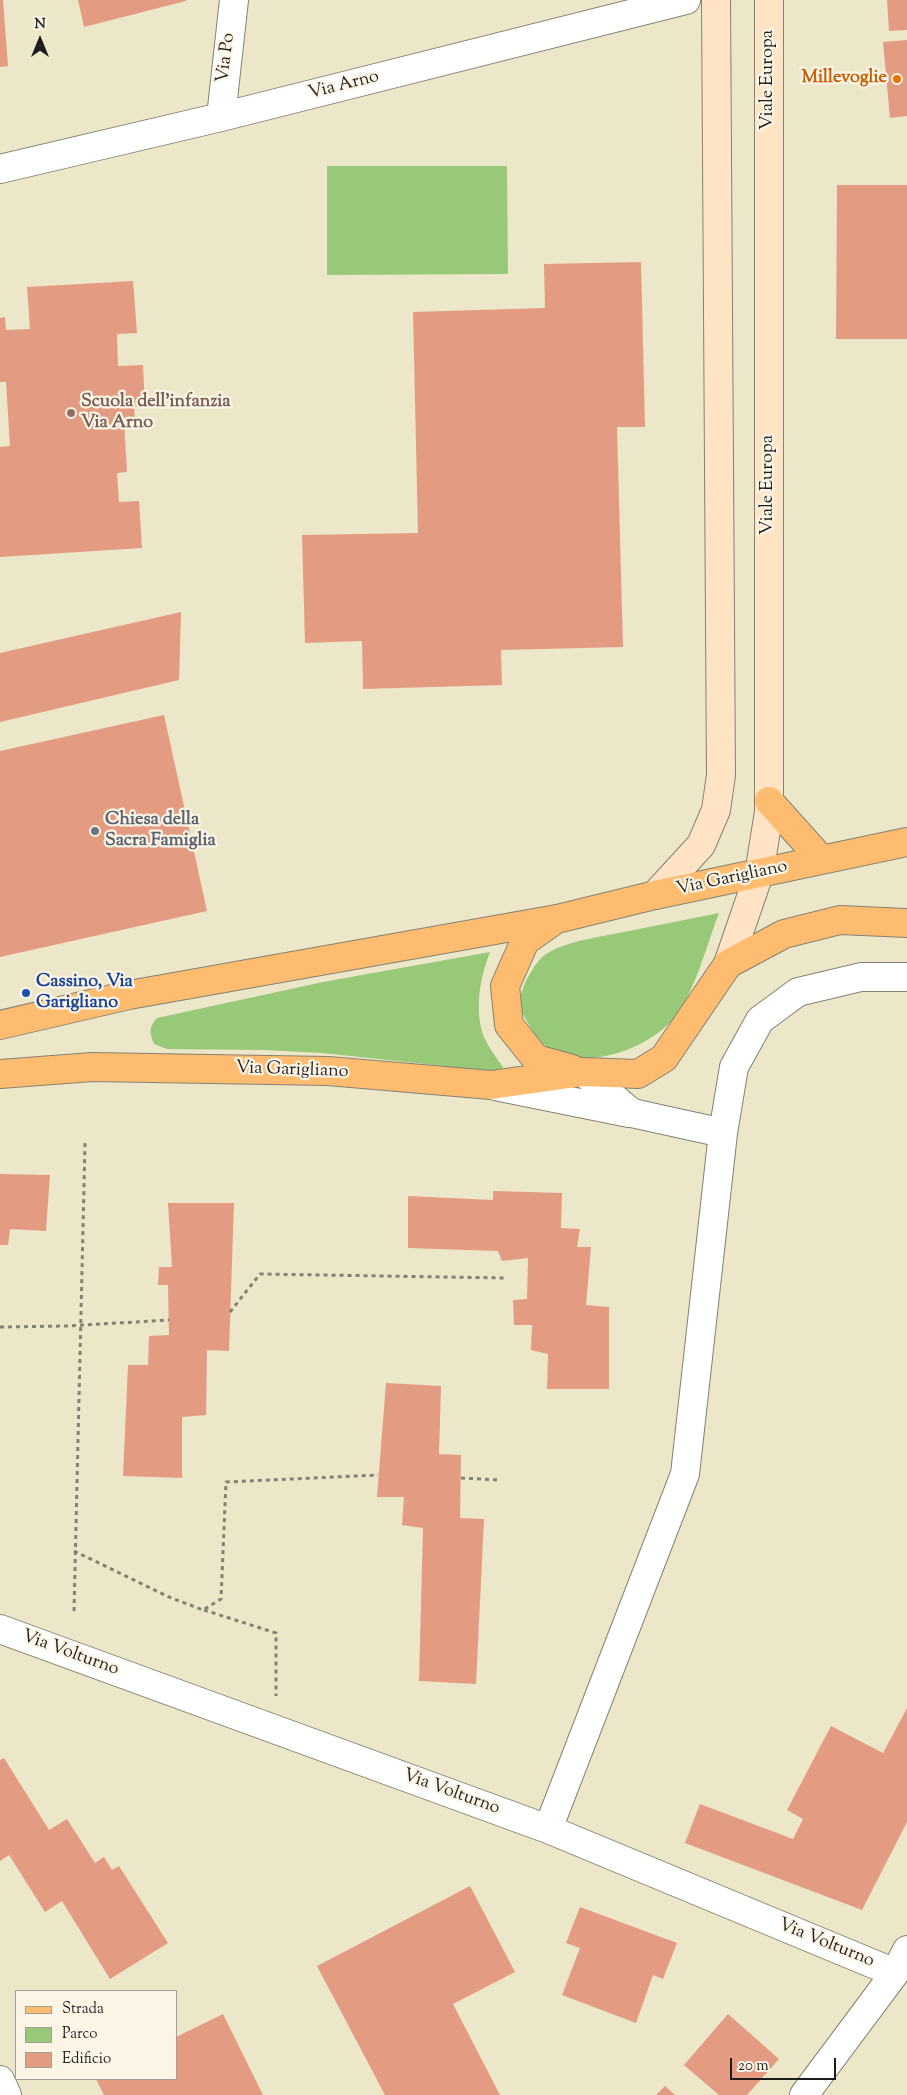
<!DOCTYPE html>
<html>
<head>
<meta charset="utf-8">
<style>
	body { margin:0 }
	#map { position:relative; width:907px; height:2095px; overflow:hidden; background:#ede7c9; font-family:"Sorts Mill Goudy",serif }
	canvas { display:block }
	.legend { position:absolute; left:15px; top:1990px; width:162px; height:90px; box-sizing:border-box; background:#fcf5e5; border:1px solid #a29e95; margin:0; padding:6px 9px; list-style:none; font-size:15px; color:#1c1c1c }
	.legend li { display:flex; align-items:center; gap:10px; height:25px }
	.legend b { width:25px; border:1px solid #a29e95 }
	.north { position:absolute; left:15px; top:15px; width:50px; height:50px; -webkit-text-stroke:4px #fcf5e5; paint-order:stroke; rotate:0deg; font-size:14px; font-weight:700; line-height:20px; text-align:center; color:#1c1c1c }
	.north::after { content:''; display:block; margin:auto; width:18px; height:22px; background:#1c1c1c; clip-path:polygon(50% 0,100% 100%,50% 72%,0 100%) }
	.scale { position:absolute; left:730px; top:2058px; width:106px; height:22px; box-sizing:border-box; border:2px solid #1c1c1c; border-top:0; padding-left:6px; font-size:15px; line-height:18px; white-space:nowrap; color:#1c1c1c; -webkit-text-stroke:4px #fcf5e5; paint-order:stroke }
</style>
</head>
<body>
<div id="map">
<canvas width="907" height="2095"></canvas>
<ul class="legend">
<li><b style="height:6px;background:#fdbc6f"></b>Strada</li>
<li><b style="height:14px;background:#98c979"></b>Parco</li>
<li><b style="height:14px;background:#e39b82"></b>Edificio</li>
</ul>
<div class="north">N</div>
<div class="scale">20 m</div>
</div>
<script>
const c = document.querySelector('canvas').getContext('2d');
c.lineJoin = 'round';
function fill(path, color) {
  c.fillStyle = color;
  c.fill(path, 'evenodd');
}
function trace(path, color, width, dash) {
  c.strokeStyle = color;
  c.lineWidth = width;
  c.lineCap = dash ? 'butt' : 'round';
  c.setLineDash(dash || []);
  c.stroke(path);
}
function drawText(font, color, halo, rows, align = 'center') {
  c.font = font + ' "Sorts Mill Goudy",serif';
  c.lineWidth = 4.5;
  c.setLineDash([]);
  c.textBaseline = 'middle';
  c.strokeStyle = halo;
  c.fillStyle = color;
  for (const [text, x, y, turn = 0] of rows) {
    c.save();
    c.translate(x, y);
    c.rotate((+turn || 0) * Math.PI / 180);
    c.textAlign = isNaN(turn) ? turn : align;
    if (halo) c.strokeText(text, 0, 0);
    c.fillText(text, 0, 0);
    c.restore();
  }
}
const green = new Path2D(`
	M 327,166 L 507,166 L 508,274 L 327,275 Z
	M 719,913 C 707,944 696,988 677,1014 C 654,1047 587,1072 551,1050 C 540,1044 521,1016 520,1003 C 519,990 535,961 546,954 C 567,941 594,938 619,933 C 652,926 686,920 719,913 Z
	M 490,952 C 480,977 474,1011 484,1037 C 489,1048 496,1057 503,1067 L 500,1072 L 322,1053 L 264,1050 L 167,1049 L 154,1044 C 149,1032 149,1027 157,1018 L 323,982 Z`);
const building = new Path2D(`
	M 0,0 L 3,0 L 8,66 L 0,67 Z
	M 78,0 L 186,0 L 186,1 L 84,27 Z
	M 887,0 L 907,0 L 907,30 L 889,31 Z
	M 907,40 L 907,116 L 890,118 L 883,42 Z
	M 837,185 L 907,185 L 907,339 L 836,339 Z
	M 641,262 L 645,427 L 617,427 L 623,647 L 501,650 L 502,685 L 363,689 L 362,641 L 305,643 L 302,535 L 418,533 L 413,312 L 545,308 L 544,264 Z
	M 133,281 L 137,333 L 117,334 L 118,366 L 143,365 L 145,406 L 134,407 L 135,420 L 124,420 L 127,472 L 117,473 L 119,502 L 139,501 L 142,548 L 0,557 L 0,447 L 10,446 L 6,382 L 0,382 L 0,318 L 5,317 L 6,330 L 30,329 L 27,287 Z
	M 181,612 L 179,680 L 0,722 L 0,653 Z
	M 164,715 L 207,911 L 0,957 L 0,751 Z
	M 0,1174 L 50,1175 L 46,1231 L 10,1229 L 8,1245 L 0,1245 Z
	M 493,1191 L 562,1193 L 561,1228 L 580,1229 L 577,1247 L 591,1247 L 586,1305 L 609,1307 L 609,1389 L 547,1389 L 548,1354 L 531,1350 L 532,1325 L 514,1325 L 513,1300 L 527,1299 L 528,1258 L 502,1261 L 498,1251 L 408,1248 L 408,1196 L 493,1200 Z
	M 168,1203 L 234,1203 L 229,1351 L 207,1350 L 206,1415 L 182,1417 L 182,1478 L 123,1476 L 128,1365 L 148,1365 L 149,1336 L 169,1335 L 168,1285 L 158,1285 L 159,1267 L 172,1267 Z
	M 386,1383 L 441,1386 L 439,1454 L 461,1455 L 460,1518 L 484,1519 L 476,1684 L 419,1681 L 423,1528 L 402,1525 L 404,1497 L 377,1497 Z
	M 907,1708 L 907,1822 L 862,1910 L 685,1843 L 700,1804 L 793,1839 L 803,1819 L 787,1810 L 831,1726 L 883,1753 Z
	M 4,1758 L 49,1830 L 67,1819 L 95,1863 L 104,1857 L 112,1870 L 119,1866 L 168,1943 L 110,1979 L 62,1901 L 45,1912 L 9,1855 L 0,1861 L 0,1760 Z
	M 470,1886 L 515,1972 L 453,2004 L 500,2095 L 385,2095 L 317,1966 Z
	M 580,1907 L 677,1943 L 663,1979 L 653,1975 L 636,2023 L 562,1995 L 580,1948 L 566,1943 Z
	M 223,2014 L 263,2095 L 104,2095 L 96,2079 L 176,2079 L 176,2037 Z
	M 728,2014 L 779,2059 L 747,2095 L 719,2095 L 684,2065 Z
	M 665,2086 L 675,2095 L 656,2095 Z`);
const path = new Path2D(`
	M 230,1312 L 260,1274 L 507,1278
	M 0,1327 L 66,1326 L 169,1320
	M 461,1478 L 500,1480
	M 74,1551 L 169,1597 L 203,1610 L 221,1599 L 226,1482 L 378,1475
	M 204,1610 L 276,1633 L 276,1696
	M 74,1611 L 85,1143`);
const street = new Path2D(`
	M 221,117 L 234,0
	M 0,169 L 221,117 L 686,0
	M 583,1072 L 632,1113 L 723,1133
	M 495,1086 L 629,1113
	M 0,1629 L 548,1829 L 895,1973
	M 548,1829 L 685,1474 L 723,1133 L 734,1067 L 760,1020 L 798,992 L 861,977 L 907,977
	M 0,2080 L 7,2095
	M 804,2095 L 895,1973 L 907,1950`);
const secondary = new Path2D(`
	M 655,895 L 701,845 L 716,810 L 721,775 L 716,0
	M 728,964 L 759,874 L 769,812 L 769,0`);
const primary = new Path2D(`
	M 769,801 L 821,859
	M 552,922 L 525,941 L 505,986 L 509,1025 L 536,1059 L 572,1069
	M 0,1025 L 129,995 L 557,919 L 655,895 L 907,842
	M 0,1074 L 92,1067 L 328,1071 L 491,1085 L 583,1072 L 638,1074 L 664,1058 L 728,964 L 784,934 L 840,920 L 907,923`);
const markers = [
	[897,79,5,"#e8710a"],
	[71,413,5,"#8d6e63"],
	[95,831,5,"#6b7280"],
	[26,993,5,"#1a4fb4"]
];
const streetNames = [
	["Via Po",227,58,-83],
	["Viale Europa",769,80,-90],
	["Via Arno",344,86,-14],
	["Viale Europa",769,485,-90],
	["Via Garigliano",732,879,-12],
	["Via Garigliano",292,1071,2],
	["Via Volturno",70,1654,20],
	["Via Volturno",451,1793,20],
	["Via Volturno",826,1944,22]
];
const foodNames = [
	["Millevoglie",887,79]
];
const educationNames = [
	["Scuola dell'infanzia",81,403],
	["Via Arno",81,424]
];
const worshipNames = [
	["Chiesa della",105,821],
	["Sacra Famiglia",105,842]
];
const transitNames = [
	["Cassino, Via",36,983],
	["Garigliano",36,1004]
];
fill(green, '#98c979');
fill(building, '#e39b82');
trace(street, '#848272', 30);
trace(secondary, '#848272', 30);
trace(primary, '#848272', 30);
trace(path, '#848272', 3, [4, 4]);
trace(street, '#fff', 28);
trace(secondary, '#fee4c5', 28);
trace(primary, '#fdbc6f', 28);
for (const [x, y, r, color] of markers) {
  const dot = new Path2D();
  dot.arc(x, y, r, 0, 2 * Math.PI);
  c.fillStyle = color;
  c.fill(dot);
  trace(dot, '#fcf5e5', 2);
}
drawText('18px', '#1c1c1c', '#fcf5e5', streetNames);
drawText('bold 18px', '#c56008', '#fcf5e5', foodNames, 'right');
drawText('bold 18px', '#785e54', '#fcf5e5', educationNames, 'left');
drawText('bold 18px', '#5b616d', '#fcf5e5', worshipNames, 'left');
drawText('bold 18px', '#164399', '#fcf5e5', transitNames, 'left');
</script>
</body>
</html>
